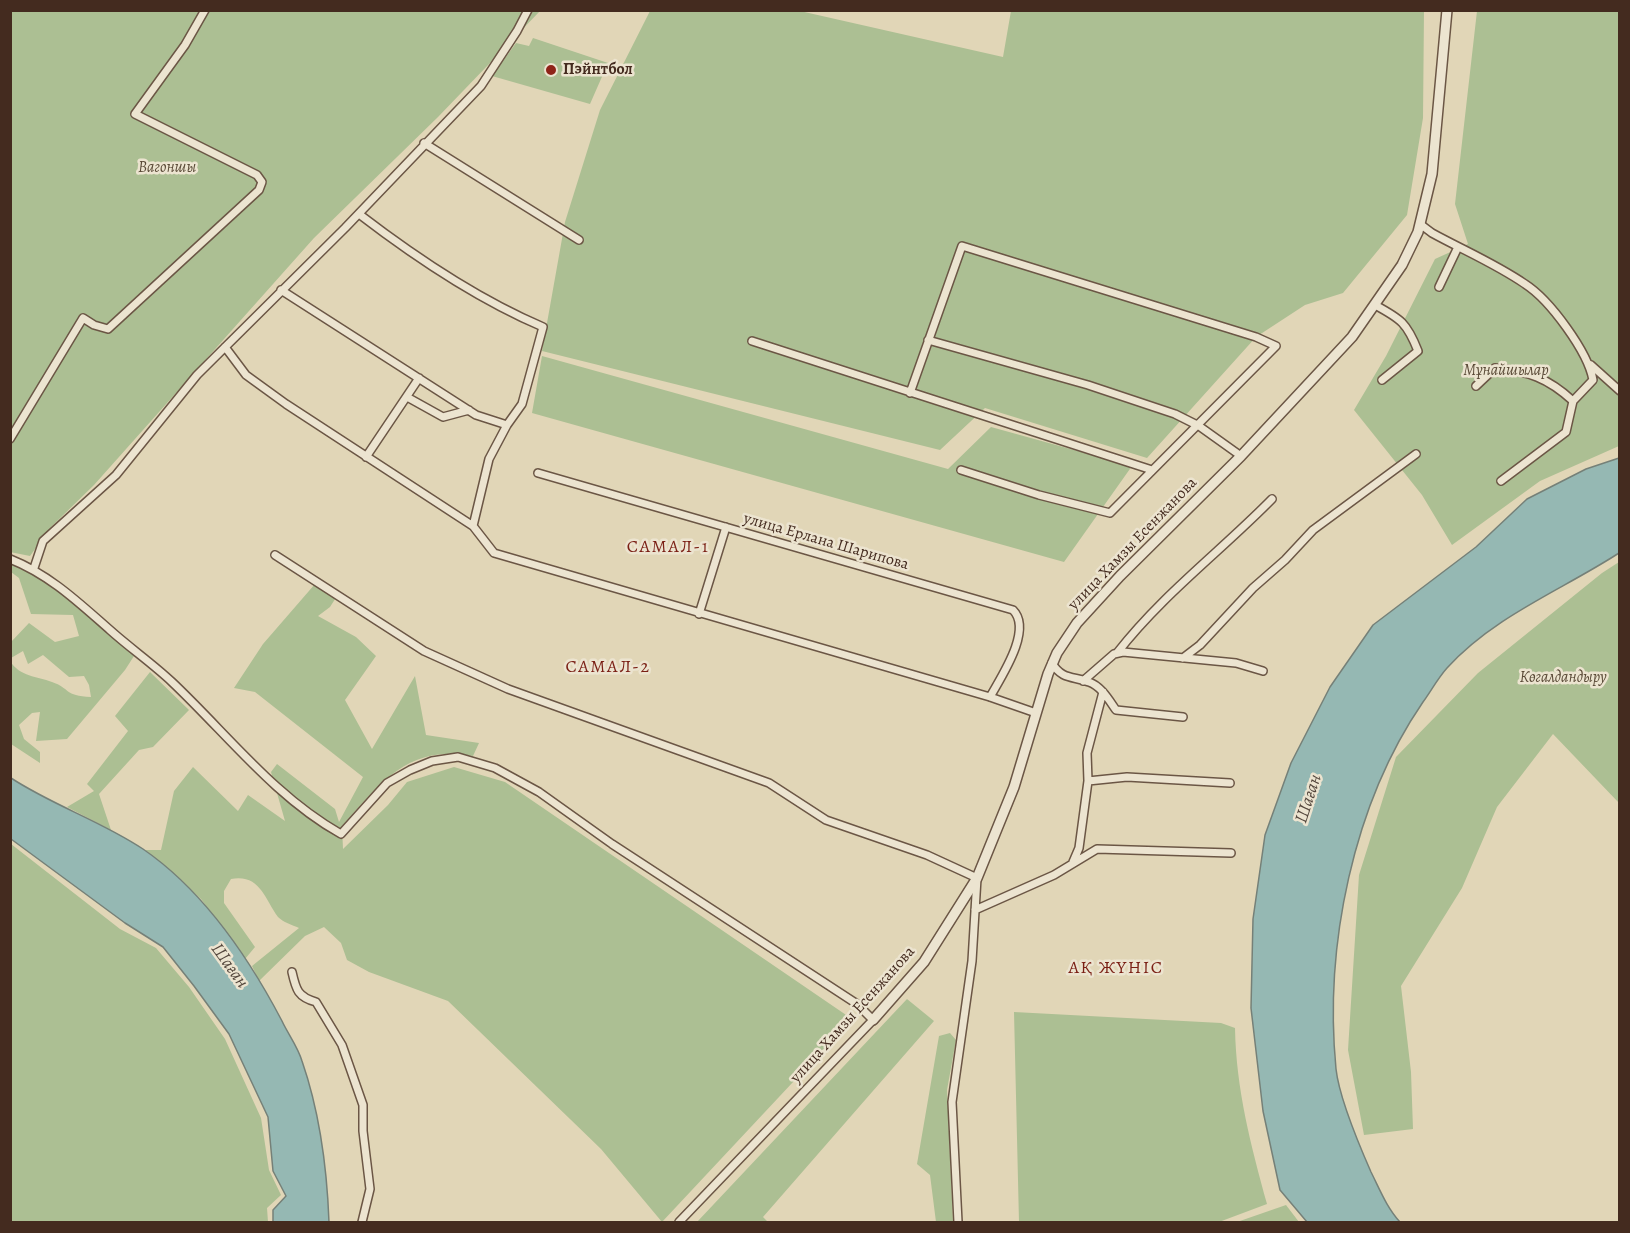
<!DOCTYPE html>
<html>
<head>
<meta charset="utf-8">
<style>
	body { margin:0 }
	#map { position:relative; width:1630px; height:1233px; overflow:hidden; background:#e1d6b7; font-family:Alegreya,serif }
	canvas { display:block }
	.frame { position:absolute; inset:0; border:12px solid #442b1f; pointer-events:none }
</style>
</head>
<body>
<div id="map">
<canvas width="1630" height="1233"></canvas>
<div class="frame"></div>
</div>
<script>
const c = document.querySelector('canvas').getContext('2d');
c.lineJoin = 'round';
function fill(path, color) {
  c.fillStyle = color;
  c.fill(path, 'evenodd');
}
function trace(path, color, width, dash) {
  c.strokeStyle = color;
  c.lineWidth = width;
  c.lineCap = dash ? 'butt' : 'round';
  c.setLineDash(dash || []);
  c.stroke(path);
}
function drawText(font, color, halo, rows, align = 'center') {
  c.font = font + ' Alegreya,serif';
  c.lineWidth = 5;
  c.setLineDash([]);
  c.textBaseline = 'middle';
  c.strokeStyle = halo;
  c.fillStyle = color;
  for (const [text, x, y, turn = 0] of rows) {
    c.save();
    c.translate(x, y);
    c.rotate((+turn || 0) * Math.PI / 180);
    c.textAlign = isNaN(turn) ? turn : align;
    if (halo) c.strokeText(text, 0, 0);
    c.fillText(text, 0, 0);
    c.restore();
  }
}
const green = new Path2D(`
	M 10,11 L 540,11 L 438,117 L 314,238 L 94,485 L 51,527 L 30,556 L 10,552 Z
	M 650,11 L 800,11 L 1003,57 L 1011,11 L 1424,11 L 1423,118 L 1407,215 L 1343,293 L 1305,305 L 1256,337 L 1147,458 L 985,408 L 940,450 L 542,351 L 565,222 L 600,110 Z
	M 1477,11 L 1619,11 L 1619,446 L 1540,481 L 1452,545 L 1422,495 L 1354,410 L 1386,356 L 1435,259 L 1468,244 L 1455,204 Z
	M 533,38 L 608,63 L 590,104 L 492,76 L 516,43 L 529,46 Z
	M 542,356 L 948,469 L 991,427 L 1132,466 L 1064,562 L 532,413 Z
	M 1619,562 L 1619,803 L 1553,734 L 1497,807 L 1462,888 L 1401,986 L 1411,1072 L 1413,1129 L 1364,1135 L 1348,1050 L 1359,875 L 1396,757 L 1478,673 L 1602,573 Z
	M 11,563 L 49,581 L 134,656 L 125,670 L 67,739 L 36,741 L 40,712 L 32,713 L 19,725 L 24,739 L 40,752 L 40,763 L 11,744 L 10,661 C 20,677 37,676 52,682 C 70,688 64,696 91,697 L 89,685 L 84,676 L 69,677 L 43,655 L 28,664 L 23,651 L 11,658 L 11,642 L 29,623 L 55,642 L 79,636 L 73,615 L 31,614 L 19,578 L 11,572 Z
	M 315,584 L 337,596 L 330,607 L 318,616 L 356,637 L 376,656 L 345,700 L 372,749 L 415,676 L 426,735 L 479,743 L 473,756 C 408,744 382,782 342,826 L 343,849 L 388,805 L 407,782 L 454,767 L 505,782 L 852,1019 L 662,1222 L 601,1149 L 448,1001 L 369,972 L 347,960 L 341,943 L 324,927 L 305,936 L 259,981 L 252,966 L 299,928 C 292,925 283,922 278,917 C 264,898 260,874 231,879 L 224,891 L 224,903 L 255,947 L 245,959 L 201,899 L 145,850 L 161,850 L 174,791 L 193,767 L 238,811 L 248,795 L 285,821 L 271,772 L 277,764 L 335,809 L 339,822 L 363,777 L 255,692 L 234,688 L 263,644 Z
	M 150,672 L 189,710 L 153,747 L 139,750 L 99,794 L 111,830 L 67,807 L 94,791 L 87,784 L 128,731 L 115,716 Z
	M 11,844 L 120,929 L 156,948 L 189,987 L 225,1039 L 261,1118 L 269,1170 L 281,1195 L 267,1208 L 268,1222 L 11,1222 Z
	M 907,999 L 934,1021 L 763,1217 L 768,1222 L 697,1222 Z
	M 1014,1012 L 1221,1023 L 1235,1028 C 1236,1089 1251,1146 1267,1204 L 1219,1222 L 1019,1222 Z
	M 950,1033 L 956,1040 L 947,1090 L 953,1222 L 936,1222 L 930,1175 L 917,1164 L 939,1036 Z
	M 1286,1205 L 1299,1222 L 1237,1222 Z`);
const water = new Path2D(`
	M 1619,458 L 1619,553 C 1562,590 1494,616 1447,668 C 1438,678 1431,691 1423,702 C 1353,804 1324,946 1336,1069 C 1339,1096 1360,1147 1371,1172 C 1380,1190 1387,1208 1400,1222 L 1307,1222 L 1280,1190 L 1263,1111 L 1251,1008 L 1253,919 L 1265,835 L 1291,763 L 1330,687 L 1373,625 L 1476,547 L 1527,499 L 1586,469 Z
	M 11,778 C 52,805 101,821 143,849 C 204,891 248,956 282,1021 C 288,1034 298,1047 302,1061 C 320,1113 327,1168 329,1222 L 273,1222 L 273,1210 L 286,1196 L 273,1171 L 268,1117 L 229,1034 L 194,986 L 163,947 L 125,923 L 11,839 Z`);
const minor = new Path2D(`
	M 424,143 L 579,240
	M 359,214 C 415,257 477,299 543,327 L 522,404 L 507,425 L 489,459 L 473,526
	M 1420,224 L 1432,233 C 1463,250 1496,264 1525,284 C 1550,300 1588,352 1593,380 L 1573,401 L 1566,432 L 1501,481
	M 1439,287 L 1458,247
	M 281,290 L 476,415 L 507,425
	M 1375,305 C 1401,319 1407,323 1418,351 L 1382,380
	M 928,340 L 1088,385 L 1175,414 L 1199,426 L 1241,456
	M 752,341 L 1152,470
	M 225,347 L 246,375 L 286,404 L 473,526 L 494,553 L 990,697 L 1036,713
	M 1591,365 L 1620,391
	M 1476,386 L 1495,368 C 1528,371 1548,378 1573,401
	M 910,393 L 962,246 L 1256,337 L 1276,346 L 1110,513 L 1039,495 L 961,470
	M 407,397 L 443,417 L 469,410
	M 10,439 L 83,318 L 94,325 L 108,329 L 259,190 L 262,182 L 257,175 L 135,114 L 185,45 L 205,10
	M 366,457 L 419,378
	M 538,473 L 1013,610 C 1033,630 1001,677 990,697
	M 275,555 L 424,651 L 508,689 L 769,783 L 826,820 L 927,855 L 977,878 L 972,961 L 952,1102 L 958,1222
	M 10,559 C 50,575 78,602 110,630 C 130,648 153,664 172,682 C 227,734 275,797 341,834 L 387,783 L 410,770 L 432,761 L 458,757 L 495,768 L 539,792 L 612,844 L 857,1004 L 873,1020 L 679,1222
	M 34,568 L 43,541 L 116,475 L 197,375 L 345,228 L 481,86 L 517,31 L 528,10
	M 699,614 L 726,527
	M 1117,653 C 1162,595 1221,551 1272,499
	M 1183,658 L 1200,645 L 1253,588 L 1285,560 L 1313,530 L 1416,454
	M 1052,663 C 1062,680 1073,676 1089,682 C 1101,686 1109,700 1116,710 L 1183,717
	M 1083,681 L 1114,654 L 1123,652 L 1236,663 L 1263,671
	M 1088,781 L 1127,777 L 1230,783
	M 1073,862 L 1079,848 L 1088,781 L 1087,753 L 1103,692
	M 975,910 L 1054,875 L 1097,849 L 1231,853
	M 292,972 C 296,990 298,997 316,1002 L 342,1045 L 363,1105 L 363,1131 L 370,1189 L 362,1222`);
const tertiary = new Path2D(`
	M 873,1020 L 924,962 L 977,878 L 1014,787 L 1048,674 L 1057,653 L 1077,623 L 1120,576 L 1241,456 L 1352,337 L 1402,265 L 1418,232 L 1432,174 L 1447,10`);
const markers = [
	[551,70,6,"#8f2418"]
];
const poiNames = [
	["Пэйнтбол",563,70]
];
const parkNames = [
	["Вагоншы",167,168],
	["Мұнайшылар",1506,371],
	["Көгалдандыру",1563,678]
];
const streetNames = [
	["улица Ерлана Шарипова",826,542,16],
	["улица Хамзы Есенжанова",1133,544,-46],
	["улица Хамзы Есенжанова",853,1015,-48]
];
const neighbourhoodNames = [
	["САМАЛ-1",668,548],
	["САМАЛ-2",608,668],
	["АҚ ЖҮНІС",1116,969]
];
const waterNames = [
	["Шаған",1309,799,-72],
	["Шаған",229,966,54]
];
fill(green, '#acbf93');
fill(water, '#95b8b3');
trace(water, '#758078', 1.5);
trace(minor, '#6b5645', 10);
trace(tertiary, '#6b5645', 12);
trace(minor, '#ece4d0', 7);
trace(tertiary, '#ece4d0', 9);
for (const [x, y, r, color] of markers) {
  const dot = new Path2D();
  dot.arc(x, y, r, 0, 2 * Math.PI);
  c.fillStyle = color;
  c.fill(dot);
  trace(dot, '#ece4d0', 2);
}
drawText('bold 16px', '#442b1f', '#ece4d0', poiNames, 'left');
drawText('italic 16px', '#594936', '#ece4d0', parkNames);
drawText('16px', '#442b1f', '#ece4d0', streetNames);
c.letterSpacing = '1.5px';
drawText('18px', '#7a1f14', '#ece4d0', neighbourhoodNames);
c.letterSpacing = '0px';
drawText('italic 18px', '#54473d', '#ece4d0', waterNames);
</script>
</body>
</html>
